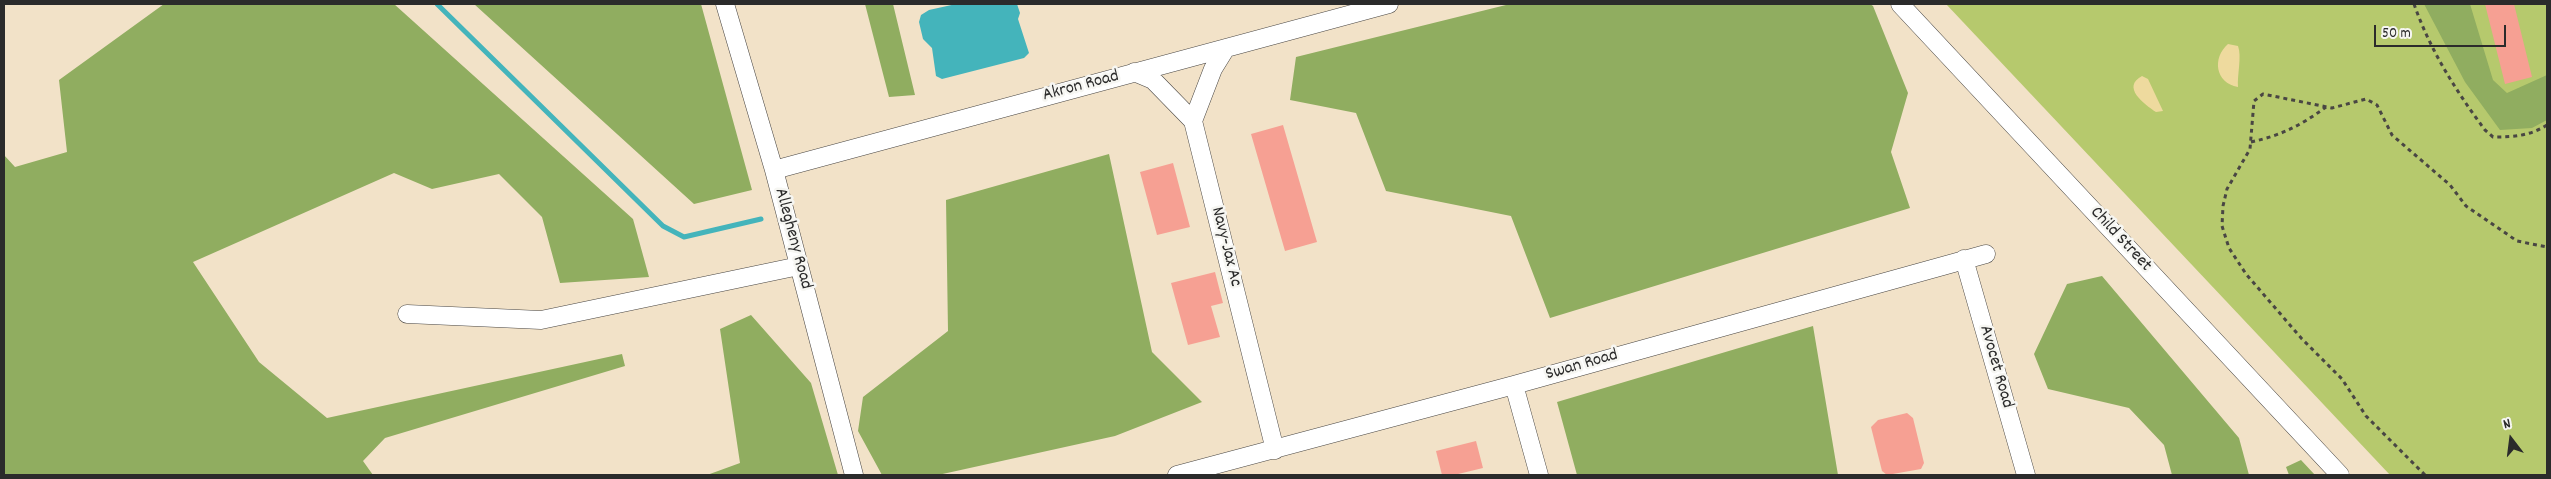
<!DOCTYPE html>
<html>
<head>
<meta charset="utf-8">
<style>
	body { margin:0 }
	#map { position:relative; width:2551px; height:479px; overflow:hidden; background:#f2e2c8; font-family:Dekko,sans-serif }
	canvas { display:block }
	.frame { position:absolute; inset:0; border:5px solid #2b2b2b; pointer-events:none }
	.north { position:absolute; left:2486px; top:414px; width:50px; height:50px; -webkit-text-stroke:4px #f6f6f2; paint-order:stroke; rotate:345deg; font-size:14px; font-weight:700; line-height:20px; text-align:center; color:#2b2b2b }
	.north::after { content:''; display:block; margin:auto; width:18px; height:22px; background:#2b2b2b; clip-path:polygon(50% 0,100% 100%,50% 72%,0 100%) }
	.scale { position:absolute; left:2374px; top:25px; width:132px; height:22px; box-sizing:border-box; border:2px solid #2b2b2b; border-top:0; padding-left:6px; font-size:15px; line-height:18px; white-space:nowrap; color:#2b2b2b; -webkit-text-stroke:4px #f6f6f2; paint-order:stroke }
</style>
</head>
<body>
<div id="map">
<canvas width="2551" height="479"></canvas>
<div class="frame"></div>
<div class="north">N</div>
<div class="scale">50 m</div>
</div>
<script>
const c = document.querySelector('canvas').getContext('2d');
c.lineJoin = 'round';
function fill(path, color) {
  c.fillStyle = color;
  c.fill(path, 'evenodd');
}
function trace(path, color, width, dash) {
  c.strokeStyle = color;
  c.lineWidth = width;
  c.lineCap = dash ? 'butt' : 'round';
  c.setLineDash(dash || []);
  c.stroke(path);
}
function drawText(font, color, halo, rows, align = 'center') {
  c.font = font + ' Dekko,sans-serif';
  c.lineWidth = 5;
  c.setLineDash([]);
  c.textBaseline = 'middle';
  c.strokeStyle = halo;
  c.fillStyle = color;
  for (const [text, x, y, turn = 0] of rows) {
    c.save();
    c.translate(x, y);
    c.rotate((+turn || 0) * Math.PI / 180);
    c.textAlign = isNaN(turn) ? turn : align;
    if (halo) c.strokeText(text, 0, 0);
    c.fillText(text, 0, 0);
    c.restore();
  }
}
const green = new Path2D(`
	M 1946,4 L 2547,4 L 2547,475 L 2390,475 Z`);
const forest = new Path2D(`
	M 164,4 L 394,4 L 633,219 L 649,277 L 560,283 L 542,217 L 499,174 L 432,189 L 394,173 L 193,262 L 259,362 L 327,418 L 622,354 L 625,366 L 385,438 L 363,461 L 373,475 L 4,475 L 4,155 L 15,167 L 67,152 L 59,80 Z
	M 474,4 L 701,4 L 752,190 L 694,204 Z
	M 865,4 L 893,4 L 915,95 L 889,97 Z
	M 1510,4 L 1870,4 L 1873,6 L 1908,93 L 1891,152 L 1910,208 L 1550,318 L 1511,216 L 1386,191 L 1356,113 L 1290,100 L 1296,57 Z
	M 2424,4 L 2470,4 L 2493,80 L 2507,93 L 2547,75 L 2547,120 L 2532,128 L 2500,130 L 2465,82 Z
	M 1109,154 L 1152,352 L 1202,402 L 1115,436 L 938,475 L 882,475 L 858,431 L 863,397 L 948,331 L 946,200 Z
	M 2102,276 L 2239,438 L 2249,475 L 2172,475 L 2164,445 L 2129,408 L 2048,389 L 2034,354 L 2067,284 Z
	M 751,315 L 811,383 L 838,475 L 707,475 L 740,463 L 720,329 Z
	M 1813,326 L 1838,475 L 1577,475 L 1557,402 Z
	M 2301,460 L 2315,475 L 2289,475 L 2286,467 Z`);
const sand = new Path2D(`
	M 2228,44 L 2238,46 C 2242,56 2237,76 2238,87 C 2215,83 2212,58 2228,44 Z
	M 2142,76 L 2148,79 L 2163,111 L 2156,112 C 2144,104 2121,87 2142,76 Z`);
const water = new Path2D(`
	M 956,4 L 1017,4 L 1020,13 L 1018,19 L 1029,53 L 1024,58 L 942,79 L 936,76 L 932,48 L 923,39 L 919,22 L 921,15 L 929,10 Z`);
const stream = new Path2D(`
	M 437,4 L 663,226 L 684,237 L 761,219`);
const building = new Path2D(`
	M 2485,4 L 2514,4 L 2532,77 L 2505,84 Z
	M 1283,125 L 1317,242 L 1285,251 L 1251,134 Z
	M 1173,163 L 1190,227 L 1157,235 L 1140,172 Z
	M 1215,272 L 1223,303 L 1211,306 L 1220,337 L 1188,345 L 1171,283 Z
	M 1907,413 L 1913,418 L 1924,463 L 1921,469 L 1887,475 L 1882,471 L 1871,427 L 1878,420 Z
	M 1476,441 L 1483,468 L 1454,475 L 1442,475 L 1436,451 Z`);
const path = new Path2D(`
	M 2414,4 C 2430,50 2456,91 2485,130 L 2493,137 C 2513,137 2530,136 2547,125
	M 2251,142 C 2282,135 2300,126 2326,107
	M 2425,475 L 2366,416 L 2342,379 L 2302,339 L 2246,274 L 2229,248 L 2222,226 L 2223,206 L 2227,189 L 2250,149 L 2254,101 L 2263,94 L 2332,108 L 2366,99 L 2377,105 L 2392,135 L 2450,185 L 2466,206 L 2517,241 L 2547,247`);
const minor = new Path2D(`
	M 725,4 L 774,170 L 854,475
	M 1900,4 L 2340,475
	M 1134,72 L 1153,80 L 1193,121 L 1275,450
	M 1193,121 L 1213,69 L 1226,48
	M 774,170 L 1389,4
	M 1964,259 L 2026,475
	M 407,314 L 541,320 L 799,266
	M 1514,385 L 1539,475
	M 1177,475 L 1514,385 L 1986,254`);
const streetNames = [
	["Akron Road",1081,87,-15],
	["Allegheny Road",792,239,75],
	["Child Street",2120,240,47],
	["Navy-Jax Ac",1225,247,76],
	["Swan Road",1582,366,-16],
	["Avocet Road",1995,367,74]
];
fill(green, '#b6c96d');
fill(forest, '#90ad60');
fill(sand, '#eeda9e');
fill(water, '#44b4bb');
trace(stream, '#44b4bb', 5);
fill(building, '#f6a093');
trace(minor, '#494643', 19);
trace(path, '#494643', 3, [4, 4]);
trace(minor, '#fff', 18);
drawText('18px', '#2b2b2b', '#f6f6f2', streetNames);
</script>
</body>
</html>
